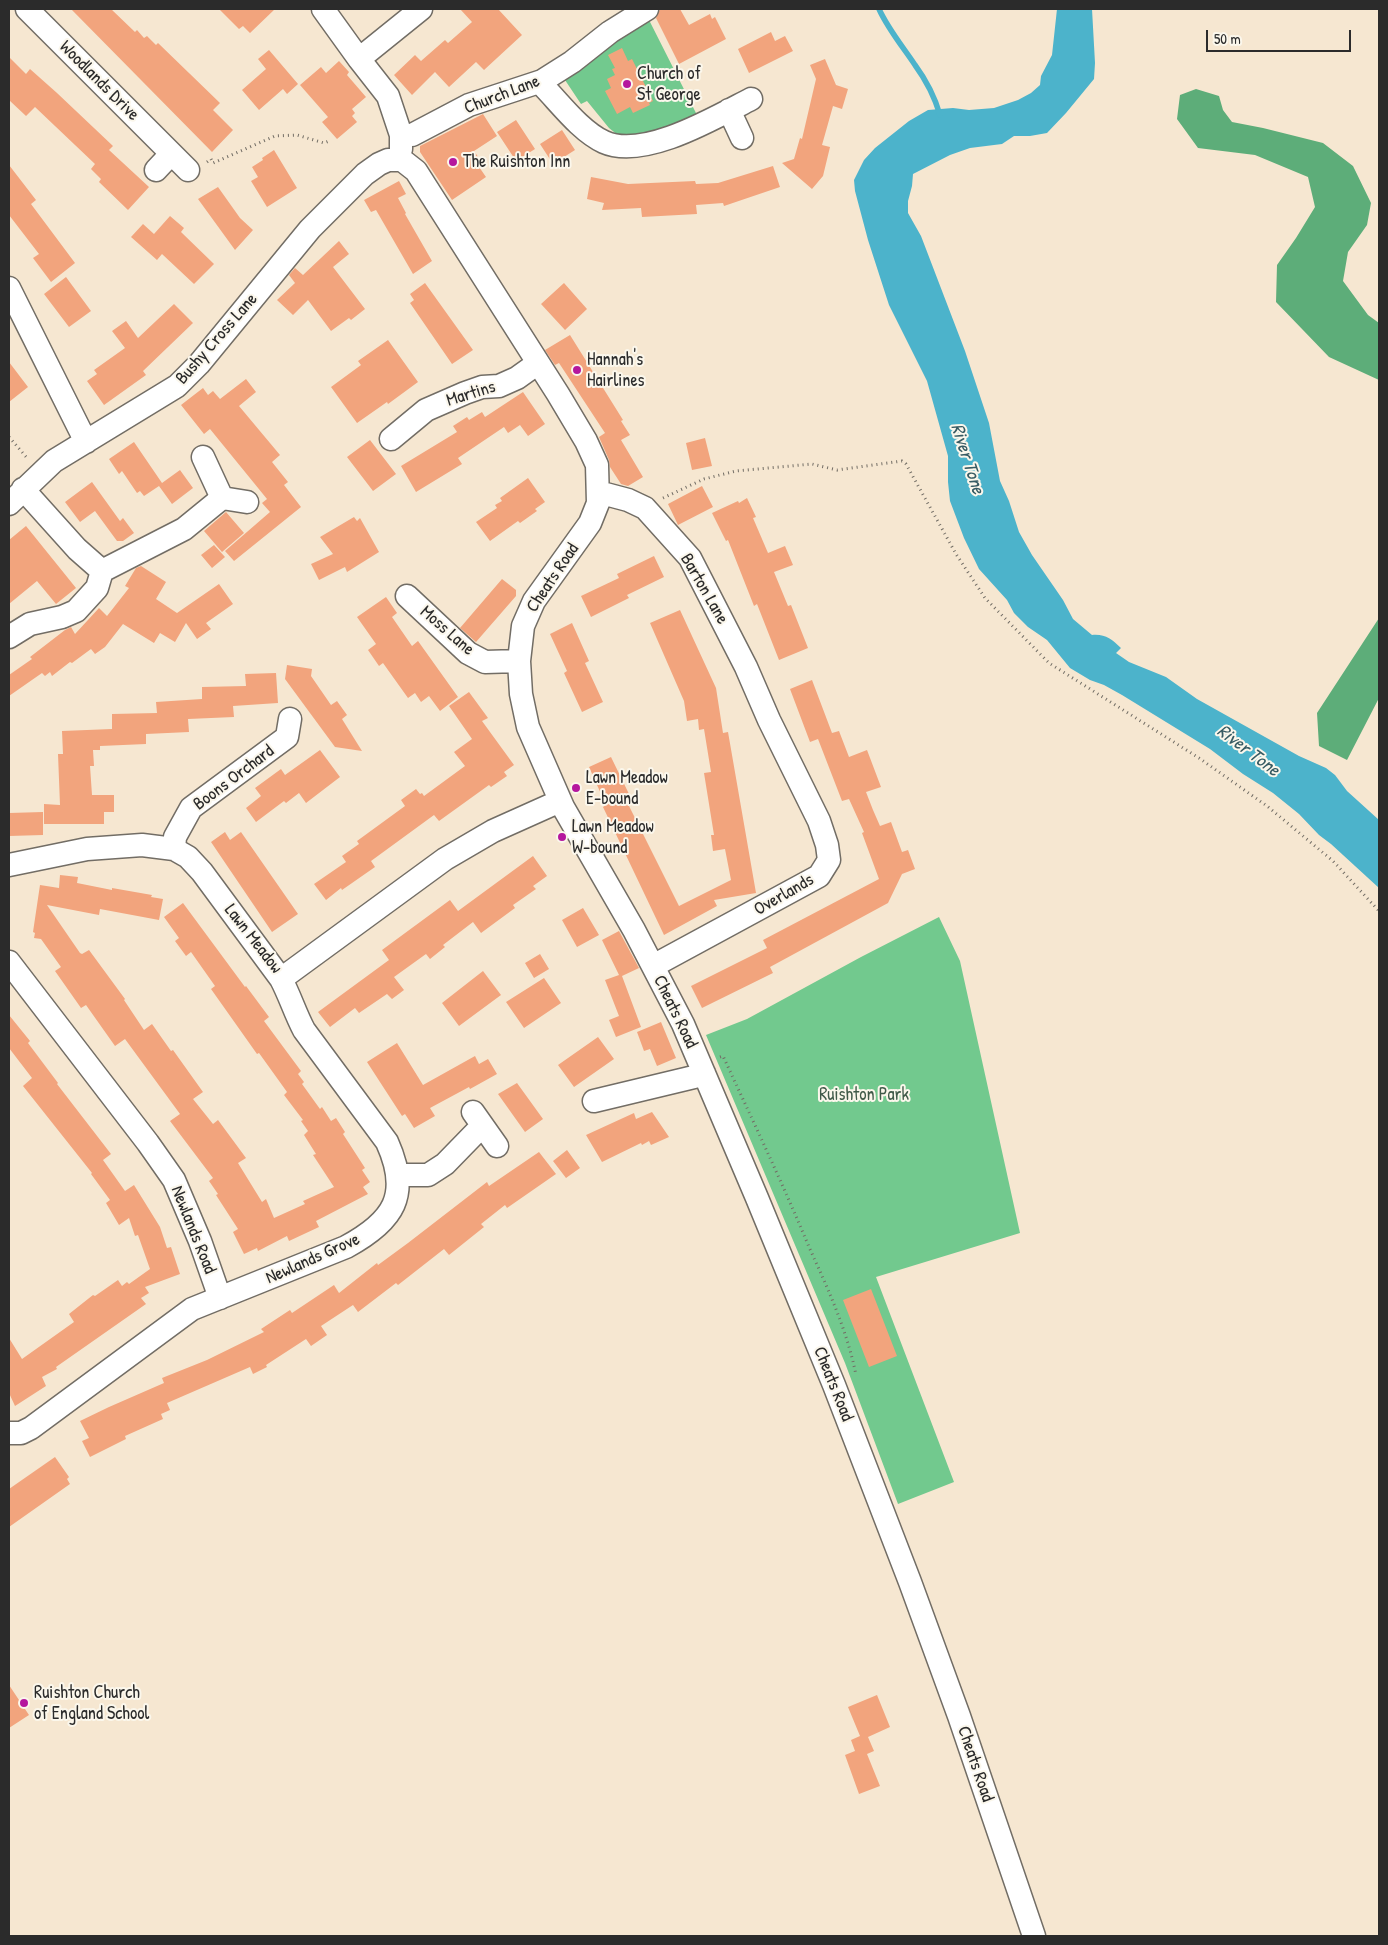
<!DOCTYPE html>
<html>
<head>
<meta charset="utf-8">
<style>
	body { margin:0 }
	#map { position:relative; width:1388px; height:1945px; overflow:hidden; background:#f6e7d1; font-family:"Patrick Hand",sans-serif }
	canvas { display:block }
	.frame { position:absolute; inset:0; border:10px solid #2b2b2b; pointer-events:none }
	.scale { position:absolute; left:1206px; top:30px; width:145px; height:22px; box-sizing:border-box; border:2px solid #2b2b2b; border-top:0; padding-left:6px; font-size:15px; line-height:18px; white-space:nowrap; color:#2b2b2b; -webkit-text-stroke:4px #fbf7ec; paint-order:stroke }
</style>
</head>
<body>
<div id="map">
<canvas width="1388" height="1945"></canvas>
<div class="frame"></div>
<div class="scale">50 m</div>
</div>
<script>
const c = document.querySelector('canvas').getContext('2d');
c.lineJoin = 'round';
function fill(path, color) {
  c.fillStyle = color;
  c.fill(path, 'evenodd');
}
function trace(path, color, width, dash) {
  c.strokeStyle = color;
  c.lineWidth = width;
  c.lineCap = dash ? 'butt' : 'round';
  c.setLineDash(dash || []);
  c.stroke(path);
}
function drawText(font, color, halo, rows, align = 'center') {
  c.font = font + ' "Patrick Hand",sans-serif';
  c.lineWidth = 4;
  c.setLineDash([]);
  c.textBaseline = 'middle';
  c.strokeStyle = halo;
  c.fillStyle = color;
  for (const [text, x, y, turn = 0] of rows) {
    c.save();
    c.translate(x, y);
    c.rotate((+turn || 0) * Math.PI / 180);
    c.textAlign = isNaN(turn) ? turn : align;
    if (halo) c.strokeText(text, 0, 0);
    c.fillText(text, 0, 0);
    c.restore();
  }
}
const green = new Path2D(`
	M 647,16 L 698,117 L 647,136 L 619,136 L 609,128 L 587,101 L 581,104 L 563,77 Z
	M 939,917 L 960,961 L 1020,1233 L 876,1277 L 954,1482 L 898,1504 L 845,1363 L 706,1035 L 747,1019 L 861,957 Z`);
const forest = new Path2D(`
	M 1196,89 L 1219,96 L 1223,110 L 1232,122 L 1263,128 L 1323,143 L 1353,166 L 1371,203 L 1367,225 L 1348,252 L 1343,281 L 1368,315 L 1379,323 L 1379,380 L 1329,357 L 1276,302 L 1277,265 L 1296,238 L 1315,207 L 1308,177 L 1255,155 L 1198,148 L 1177,119 L 1180,95 Z
	M 1379,618 L 1379,698 L 1347,760 L 1319,746 L 1317,713 Z`);
const water = new Path2D(`
	M 1057,9 L 1092,9 L 1095,63 L 1094,79 L 1066,113 L 1047,133 L 1030,136 L 1014,136 L 1002,144 L 970,148 L 950,155 L 913,174 L 912,186 L 908,201 L 908,213 L 921,236 L 965,351 L 989,423 L 1000,481 L 1009,501 L 1019,532 L 1032,555 L 1063,600 L 1073,619 L 1092,635 C 1106,634 1111,639 1121,648 L 1116,653 L 1129,662 L 1166,677 L 1197,699 L 1299,756 L 1326,768 L 1335,775 L 1347,791 L 1379,820 L 1379,888 L 1331,844 L 1319,835 L 1299,814 L 1273,793 L 1243,774 L 1210,749 L 1122,695 L 1104,685 L 1090,680 L 1070,668 L 1047,640 L 1028,627 L 1014,613 L 1007,600 L 979,569 L 964,538 L 950,501 L 948,482 L 948,456 L 927,381 L 889,305 L 868,240 L 855,191 L 854,180 L 864,160 L 875,148 L 909,121 L 928,110 L 953,108 L 969,110 L 994,108 L 1018,100 L 1031,93 L 1040,85 L 1041,76 L 1052,55 Z`);
const stream = new Path2D(`
	M 879,9 C 888,29 903,47 915,65 C 926,80 935,98 940,115`);
const building = new Path2D(`
	M 71,9 L 111,9 L 135,32 L 137,30 L 144,38 L 147,36 L 156,45 L 158,43 L 220,103 L 213,110 L 233,130 L 212,152 Z
	M 219,9 L 275,9 L 250,33 L 243,26 L 239,29 Z
	M 460,9 L 498,9 L 522,35 L 484,70 L 476,62 L 449,87 L 435,72 L 412,95 L 394,75 L 415,55 L 421,61 L 445,40 L 448,43 L 472,22 Z
	M 660,9 L 680,9 L 689,25 L 710,14 L 712,19 L 715,17 L 726,39 L 679,64 L 656,18 Z
	M 771,32 L 775,41 L 785,36 L 793,51 L 749,73 L 738,49 Z
	M 622,48 L 628,61 L 632,59 L 653,101 L 649,103 L 650,105 L 633,113 L 630,107 L 617,114 L 605,91 L 611,88 L 607,79 L 615,75 L 612,69 L 615,68 L 608,55 Z
	M 269,50 L 298,84 L 287,94 L 283,89 L 259,110 L 242,90 L 266,69 L 258,59 Z
	M 9,57 L 26,74 L 30,69 L 57,93 L 113,146 L 109,150 L 149,187 L 128,210 L 99,182 L 101,179 L 91,169 L 95,164 L 35,107 L 26,116 L 9,100 Z
	M 825,59 L 836,85 L 848,89 L 842,109 L 833,106 L 822,145 L 830,147 L 823,176 L 812,189 L 782,163 L 794,159 L 800,138 L 802,139 L 816,79 L 810,65 Z
	M 339,61 L 349,72 L 347,75 L 366,97 L 352,109 L 355,113 L 352,116 L 357,122 L 337,139 L 322,122 L 328,117 L 300,85 L 321,67 L 326,73 Z
	M 483,114 L 497,136 L 474,151 L 481,161 L 477,164 L 486,177 L 452,200 L 420,152 L 420,146 Z
	M 516,120 L 535,149 L 516,161 L 497,132 Z
	M 562,130 L 575,150 L 553,164 L 540,144 Z
	M 274,150 L 297,188 L 267,207 L 251,181 L 258,177 L 252,167 L 263,160 L 262,158 Z
	M 9,165 L 36,200 L 31,204 L 75,263 L 51,282 L 33,258 L 39,254 L 9,215 Z
	M 773,166 L 780,187 L 724,206 L 723,203 L 696,205 L 697,214 L 642,217 L 641,208 L 602,210 L 604,203 L 587,199 L 591,177 L 628,184 L 695,181 L 696,184 L 718,183 Z
	M 399,181 L 406,194 L 398,198 L 406,213 L 405,214 L 432,261 L 413,274 L 376,210 L 371,212 L 364,200 Z
	M 218,187 L 240,218 L 253,230 L 235,250 L 198,199 Z
	M 170,216 L 184,228 L 181,232 L 214,264 L 194,284 L 162,254 L 157,260 L 131,237 L 143,224 L 154,234 Z
	M 339,241 L 349,254 L 333,267 L 365,309 L 351,320 L 349,318 L 331,331 L 308,300 L 293,315 L 277,300 L 295,283 L 289,275 L 295,268 L 303,275 Z
	M 66,277 L 91,311 L 69,327 L 44,294 Z
	M 425,283 L 473,350 L 452,364 L 410,303 L 414,300 L 410,294 Z
	M 564,283 L 587,309 L 565,330 L 541,304 Z
	M 174,304 L 193,323 L 143,371 L 146,375 L 104,405 L 87,381 L 97,374 L 94,370 L 125,348 L 112,331 L 126,321 L 138,338 Z
	M 570,335 L 623,420 L 621,421 L 630,435 L 621,440 L 643,477 L 628,486 L 621,484 L 610,467 L 609,460 L 599,437 L 605,433 L 559,363 L 555,365 L 545,350 Z
	M 388,340 L 418,382 L 388,404 L 387,402 L 357,423 L 331,387 L 361,365 L 358,361 Z
	M 9,362 L 28,387 L 9,402 Z
	M 246,379 L 256,392 L 239,406 L 280,455 L 272,462 L 288,482 L 284,485 L 301,507 L 234,561 L 225,551 L 270,512 L 262,503 L 267,499 L 210,429 L 204,434 L 181,405 L 203,388 L 208,395 L 213,391 L 220,399 Z
	M 523,392 L 545,424 L 528,436 L 520,425 L 508,433 L 504,427 L 458,458 L 462,464 L 416,492 L 401,466 L 457,432 L 453,426 L 467,417 L 469,420 L 482,412 L 485,417 Z
	M 705,438 L 712,466 L 692,470 L 686,443 Z
	M 370,440 L 396,474 L 373,491 L 347,457 Z
	M 134,442 L 162,483 L 180,470 L 193,488 L 172,504 L 159,486 L 144,496 L 140,491 L 137,493 L 122,471 L 119,474 L 109,459 Z
	M 528,478 L 545,502 L 535,509 L 537,511 L 520,523 L 518,521 L 490,541 L 476,522 L 497,508 L 495,505 L 502,501 L 500,498 Z
	M 92,482 L 120,521 L 123,518 L 134,533 L 123,541 L 117,541 L 95,511 L 80,522 L 65,502 Z
	M 702,486 L 713,507 L 678,525 L 668,504 Z
	M 747,498 L 756,517 L 753,518 L 768,553 L 785,546 L 793,565 L 774,572 L 788,606 L 791,605 L 808,648 L 779,660 L 757,604 L 754,606 L 728,540 L 726,541 L 712,513 L 738,501 L 739,503 Z
	M 226,512 L 244,533 L 222,552 L 204,531 Z
	M 354,517 L 357,521 L 360,518 L 379,552 L 347,572 L 345,567 L 319,580 L 311,564 L 333,554 L 320,537 Z
	M 26,526 L 76,588 L 56,604 L 37,581 L 9,604 L 9,540 Z
	M 214,545 L 225,557 L 212,568 L 201,555 Z
	M 654,556 L 664,577 L 627,595 L 629,598 L 591,617 L 581,596 L 619,578 L 617,574 Z
	M 141,566 L 166,582 L 156,599 L 177,613 L 219,584 L 233,604 L 206,623 L 211,629 L 197,639 L 186,623 L 175,642 L 160,633 L 154,643 L 123,624 L 105,647 L 95,654 L 91,649 L 72,663 L 70,662 L 52,676 L 50,672 L 45,676 L 42,673 L 9,696 L 9,675 L 32,659 L 30,657 L 65,630 L 71,627 L 75,634 L 99,608 L 107,616 L 129,588 L 125,586 L 136,568 Z
	M 502,579 L 516,590 L 516,596 L 476,642 L 460,628 Z
	M 386,597 L 397,613 L 392,617 L 412,646 L 418,641 L 458,697 L 440,711 L 429,696 L 421,702 L 415,693 L 408,698 L 383,663 L 379,666 L 368,650 L 376,644 L 357,617 Z
	M 680,610 L 716,688 L 723,733 L 728,732 L 756,893 L 714,900 L 717,906 L 664,935 L 603,807 L 606,805 L 589,767 L 611,757 L 629,794 L 624,796 L 679,906 L 731,880 L 725,849 L 713,851 L 711,835 L 714,835 L 704,773 L 711,772 L 704,729 L 699,730 L 698,719 L 687,721 L 684,701 L 650,623 Z
	M 572,623 L 589,661 L 585,663 L 603,702 L 582,712 L 564,673 L 567,671 L 550,634 Z
	M 287,665 L 312,669 L 311,676 L 331,705 L 337,701 L 347,715 L 342,719 L 362,751 L 335,747 L 285,679 Z
	M 276,673 L 278,703 L 233,706 L 234,717 L 188,719 L 189,732 L 146,734 L 146,744 L 100,746 L 100,750 L 93,750 L 94,766 L 90,766 L 92,795 L 114,795 L 114,812 L 104,812 L 104,824 L 44,824 L 44,804 L 60,805 L 58,754 L 63,754 L 62,731 L 112,729 L 112,714 L 157,713 L 156,702 L 202,699 L 202,687 L 246,686 L 245,674 Z
	M 812,680 L 832,733 L 839,731 L 849,757 L 867,750 L 881,787 L 866,792 L 873,810 L 880,826 L 891,822 L 902,852 L 908,850 L 915,869 L 902,874 L 888,903 L 770,967 L 773,973 L 702,1008 L 691,986 L 767,948 L 763,940 L 879,879 L 862,833 L 864,832 L 849,799 L 842,801 L 818,739 L 810,742 L 790,689 Z
	M 469,692 L 488,718 L 482,721 L 514,765 L 504,772 L 507,776 L 491,787 L 489,785 L 439,821 L 434,815 L 371,861 L 375,867 L 342,890 L 341,888 L 326,900 L 314,884 L 346,862 L 342,856 L 359,844 L 357,841 L 405,806 L 401,800 L 416,789 L 420,794 L 422,793 L 424,796 L 465,766 L 454,752 L 472,739 L 449,706 Z
	M 320,750 L 340,777 L 306,803 L 299,793 L 286,803 L 284,801 L 256,822 L 246,808 L 261,796 L 255,788 L 281,769 L 285,775 Z
	M 43,812 L 43,835 L 9,836 L 9,813 Z
	M 225,832 L 230,840 L 241,832 L 298,914 L 272,932 L 211,842 Z
	M 533,856 L 547,876 L 533,886 L 536,889 L 513,905 L 515,908 L 481,933 L 473,922 L 443,945 L 445,947 L 430,959 L 426,954 L 394,977 L 404,990 L 392,999 L 387,994 L 359,1013 L 355,1008 L 330,1027 L 318,1012 L 389,960 L 382,950 L 450,900 L 458,911 Z
	M 60,875 L 78,877 L 77,883 L 112,890 L 112,888 L 152,895 L 151,897 L 163,899 L 159,920 L 100,909 L 99,915 L 47,905 L 80,953 L 82,954 L 89,950 L 125,999 L 124,1000 L 144,1030 L 152,1024 L 171,1051 L 173,1050 L 203,1092 L 193,1099 L 213,1124 L 218,1120 L 246,1158 L 238,1163 L 262,1202 L 266,1199 L 274,1218 L 305,1204 L 303,1201 L 334,1187 L 313,1155 L 316,1154 L 304,1135 L 308,1131 L 301,1121 L 303,1120 L 284,1095 L 287,1092 L 259,1053 L 257,1054 L 211,989 L 215,986 L 191,952 L 186,956 L 175,941 L 179,938 L 164,917 L 183,903 L 245,987 L 246,986 L 269,1017 L 264,1021 L 301,1071 L 298,1074 L 304,1082 L 302,1084 L 320,1109 L 322,1107 L 331,1121 L 336,1118 L 345,1132 L 343,1134 L 365,1168 L 362,1170 L 370,1182 L 363,1187 L 368,1194 L 316,1221 L 319,1227 L 289,1241 L 287,1236 L 258,1251 L 257,1248 L 244,1254 L 233,1232 L 238,1229 L 216,1195 L 218,1194 L 209,1181 L 213,1178 L 170,1121 L 180,1114 L 125,1039 L 115,1046 L 86,1005 L 81,1008 L 55,971 L 61,967 L 41,939 L 34,938 L 35,933 L 33,932 L 40,885 L 59,888 Z
	M 583,908 L 599,935 L 577,947 L 562,920 Z
	M 619,931 L 639,968 L 622,976 L 641,1027 L 616,1037 L 609,1020 L 619,1016 L 605,980 L 619,975 L 602,940 Z
	M 540,954 L 549,969 L 534,978 L 525,963 Z
	M 483,971 L 501,995 L 459,1026 L 442,1003 Z
	M 544,978 L 561,1003 L 524,1028 L 506,1002 Z
	M 9,1015 L 30,1041 L 28,1043 L 58,1083 L 57,1084 L 111,1154 L 103,1160 L 125,1191 L 134,1185 L 160,1227 L 167,1248 L 171,1247 L 180,1274 L 145,1287 L 149,1293 L 141,1298 L 146,1304 L 56,1367 L 57,1369 L 42,1377 L 46,1386 L 15,1406 L 9,1393 L 9,1338 L 22,1359 L 74,1322 L 69,1314 L 93,1295 L 95,1296 L 118,1280 L 122,1286 L 127,1282 L 129,1284 L 150,1269 L 138,1235 L 135,1236 L 129,1218 L 119,1225 L 106,1203 L 110,1200 L 91,1174 L 92,1173 L 23,1086 L 32,1078 L 9,1048 Z
	M 661,1022 L 676,1058 L 657,1066 L 650,1049 L 644,1051 L 637,1032 Z
	M 598,1037 L 614,1059 L 574,1087 L 558,1065 Z
	M 397,1043 L 423,1085 L 475,1056 L 479,1064 L 488,1059 L 497,1074 L 470,1089 L 469,1087 L 430,1108 L 435,1116 L 414,1128 L 405,1114 L 402,1116 L 367,1062 Z
	M 517,1083 L 543,1119 L 525,1132 L 498,1094 Z
	M 652,1112 L 669,1137 L 651,1145 L 649,1141 L 642,1145 L 641,1143 L 602,1162 L 586,1135 L 634,1113 L 636,1119 Z
	M 567,1150 L 580,1168 L 566,1178 L 553,1161 Z
	M 539,1152 L 556,1174 L 507,1208 L 505,1205 L 481,1224 L 484,1227 L 449,1255 L 444,1249 L 398,1285 L 396,1283 L 358,1312 L 353,1305 L 321,1326 L 327,1335 L 311,1346 L 306,1339 L 266,1365 L 267,1367 L 253,1374 L 250,1367 L 167,1403 L 170,1410 L 161,1414 L 163,1419 L 125,1436 L 126,1439 L 90,1457 L 82,1441 L 89,1438 L 80,1421 L 109,1407 L 164,1383 L 162,1378 L 207,1360 L 264,1332 L 261,1329 L 290,1310 L 292,1313 L 334,1285 L 339,1293 L 377,1263 L 378,1265 L 408,1243 L 487,1182 L 489,1186 Z
	M 871,1289 L 897,1356 L 869,1367 L 843,1300 Z
	M 55,1457 L 69,1477 L 67,1479 L 70,1484 L 9,1527 L 9,1489 Z
	M 9,1685 L 29,1715 L 9,1728 Z
	M 877,1695 L 890,1727 L 868,1737 L 874,1751 L 867,1754 L 880,1786 L 859,1794 L 845,1755 L 855,1751 L 851,1740 L 860,1736 L 848,1707 Z`);
const path = new Path2D(`
	M 207,162 L 211,159 L 213,163 L 275,136 L 297,135 L 324,143 L 329,141
	M 9,437 L 28,459
	M 663,498 L 704,479 L 736,471 L 812,464 L 837,470 L 902,461 L 906,464 L 956,554 L 985,598 L 1049,663 L 1199,758 L 1267,806 L 1333,861 L 1379,911
	M 720,1057 L 723,1056 C 752,1119 782,1182 809,1247 C 828,1289 847,1330 856,1375`);
const minor = new Path2D(`
	M 27,9 L 188,170
	M 323,9 L 359,59 L 388,96 L 401,135 L 401,149
	M 359,59 L 421,9
	M 542,81 L 545,88 C 562,106 582,132 604,142 C 644,160 716,117 751,99
	M 729,110 L 742,138
	M 401,135 L 412,135 L 469,105 L 542,81 L 572,62 L 610,32 L 647,9
	M 156,170 L 171,154
	M 9,288 L 86,442
	M 391,439 L 426,410 L 465,393 L 482,387 L 499,386 L 517,378 L 538,363
	M 23,489 L 77,549 L 102,571 L 184,529 L 222,498 L 203,457
	M 598,492 L 628,500 L 645,508 L 690,558 L 746,667 L 769,720 L 819,821 L 827,845 L 829,860 L 819,876 L 653,966
	M 222,498 L 247,502
	M 9,504 L 54,461 L 177,386 L 199,364 L 310,229 L 365,174 L 379,164 L 388,160 L 402,160 L 416,171 L 558,394 L 586,441 L 597,465 L 598,503 L 590,523 L 534,601 L 523,626 L 519,661 L 521,694 L 528,727 L 563,807 L 634,930 L 683,1024 L 757,1198 L 834,1385 L 910,1582 L 959,1716 L 1034,1936
	M 407,596 L 468,653 L 485,662 L 519,661
	M 9,637 L 30,624 L 62,617 L 76,611 L 97,588 L 102,571
	M 174,849 L 175,837 L 191,808 L 287,737 L 290,719
	M 9,865 L 87,849 L 142,845 L 174,849 L 188,857 L 202,872 L 281,979 L 445,859 L 493,831 L 560,801
	M 9,962 L 148,1143 L 174,1180 L 200,1241 L 220,1298
	M 594,1101 L 694,1077 L 704,1073
	M 473,1112 L 497,1146
	M 398,1175 L 428,1175 L 445,1164 L 482,1126
	M 9,1433 L 21,1433 L 31,1428 L 192,1309 L 346,1247 C 394,1221 411,1195 387,1142 L 304,1030 C 295,1013 290,996 281,979`);
const markers = [
	[627,84,5,"#b5179e"],
	[453,162,5,"#b5179e"],
	[577,370,5,"#b5179e"],
	[576,788,5,"#b5179e"],
	[562,837,5,"#b5179e"],
	[24,1703,5,"#b5179e"]
];
const poiNames = [
	["Church of",637,74],
	["St George",637,95],
	["The Ruishton Inn",463,162],
	["Hannah's",587,360],
	["Hairlines",587,381],
	["Lawn Meadow",586,778],
	["E-bound",586,799],
	["Lawn Meadow",572,827],
	["W-bound",572,848],
	["Ruishton Church",34,1693],
	["of England School",34,1714]
];
const streetNames = [
	["Woodlands Drive",99,81,45],
	["Church Lane",502,95,-21],
	["Bushy Cross Lane",217,339,-49],
	["Martins",471,394,-17],
	["Cheats Road",553,578,-56],
	["Barton Lane",704,589,60],
	["Moss Lane",447,631,41],
	["Boons Orchard",234,778,-37],
	["Overlands",784,895,-30],
	["Lawn Meadow",253,939,52],
	["Cheats Road",675,1012,64],
	["Newlands Road",193,1230,68],
	["Newlands Grove",313,1259,-24],
	["Cheats Road",833,1384,68],
	["Cheats Road",975,1764,71]
];
const parkNames = [
	["Ruishton Park",864,1095]
];
const waterNames = [
	["River Tone",967,459,72],
	["River Tone",1248,751,37]
];
fill(green, '#72c98e');
fill(forest, '#5dad79');
fill(water, '#4cb3cb');
trace(stream, '#4cb3cb', 5.5);
fill(building, '#f2a47d');
trace(minor, '#726d65', 25);
trace(path, '#726d65', 3, [1, 4]);
trace(minor, '#fff', 22);
for (const [x, y, r, color] of markers) {
  const dot = new Path2D();
  dot.arc(x, y, r, 0, 2 * Math.PI);
  c.fillStyle = color;
  c.fill(dot);
  trace(dot, '#fbf7ec', 2);
}
drawText('18px', '#2b2b2b', '#fbf7ec', poiNames, 'left');
drawText('18px', '#2b2b2b', '#fbf7ec', streetNames);
drawText('18px', '#405a49', '#fbf7ec', parkNames);
drawText('italic 19px', '#375b63', '#fbf7ec', waterNames);
</script>
</body>
</html>
